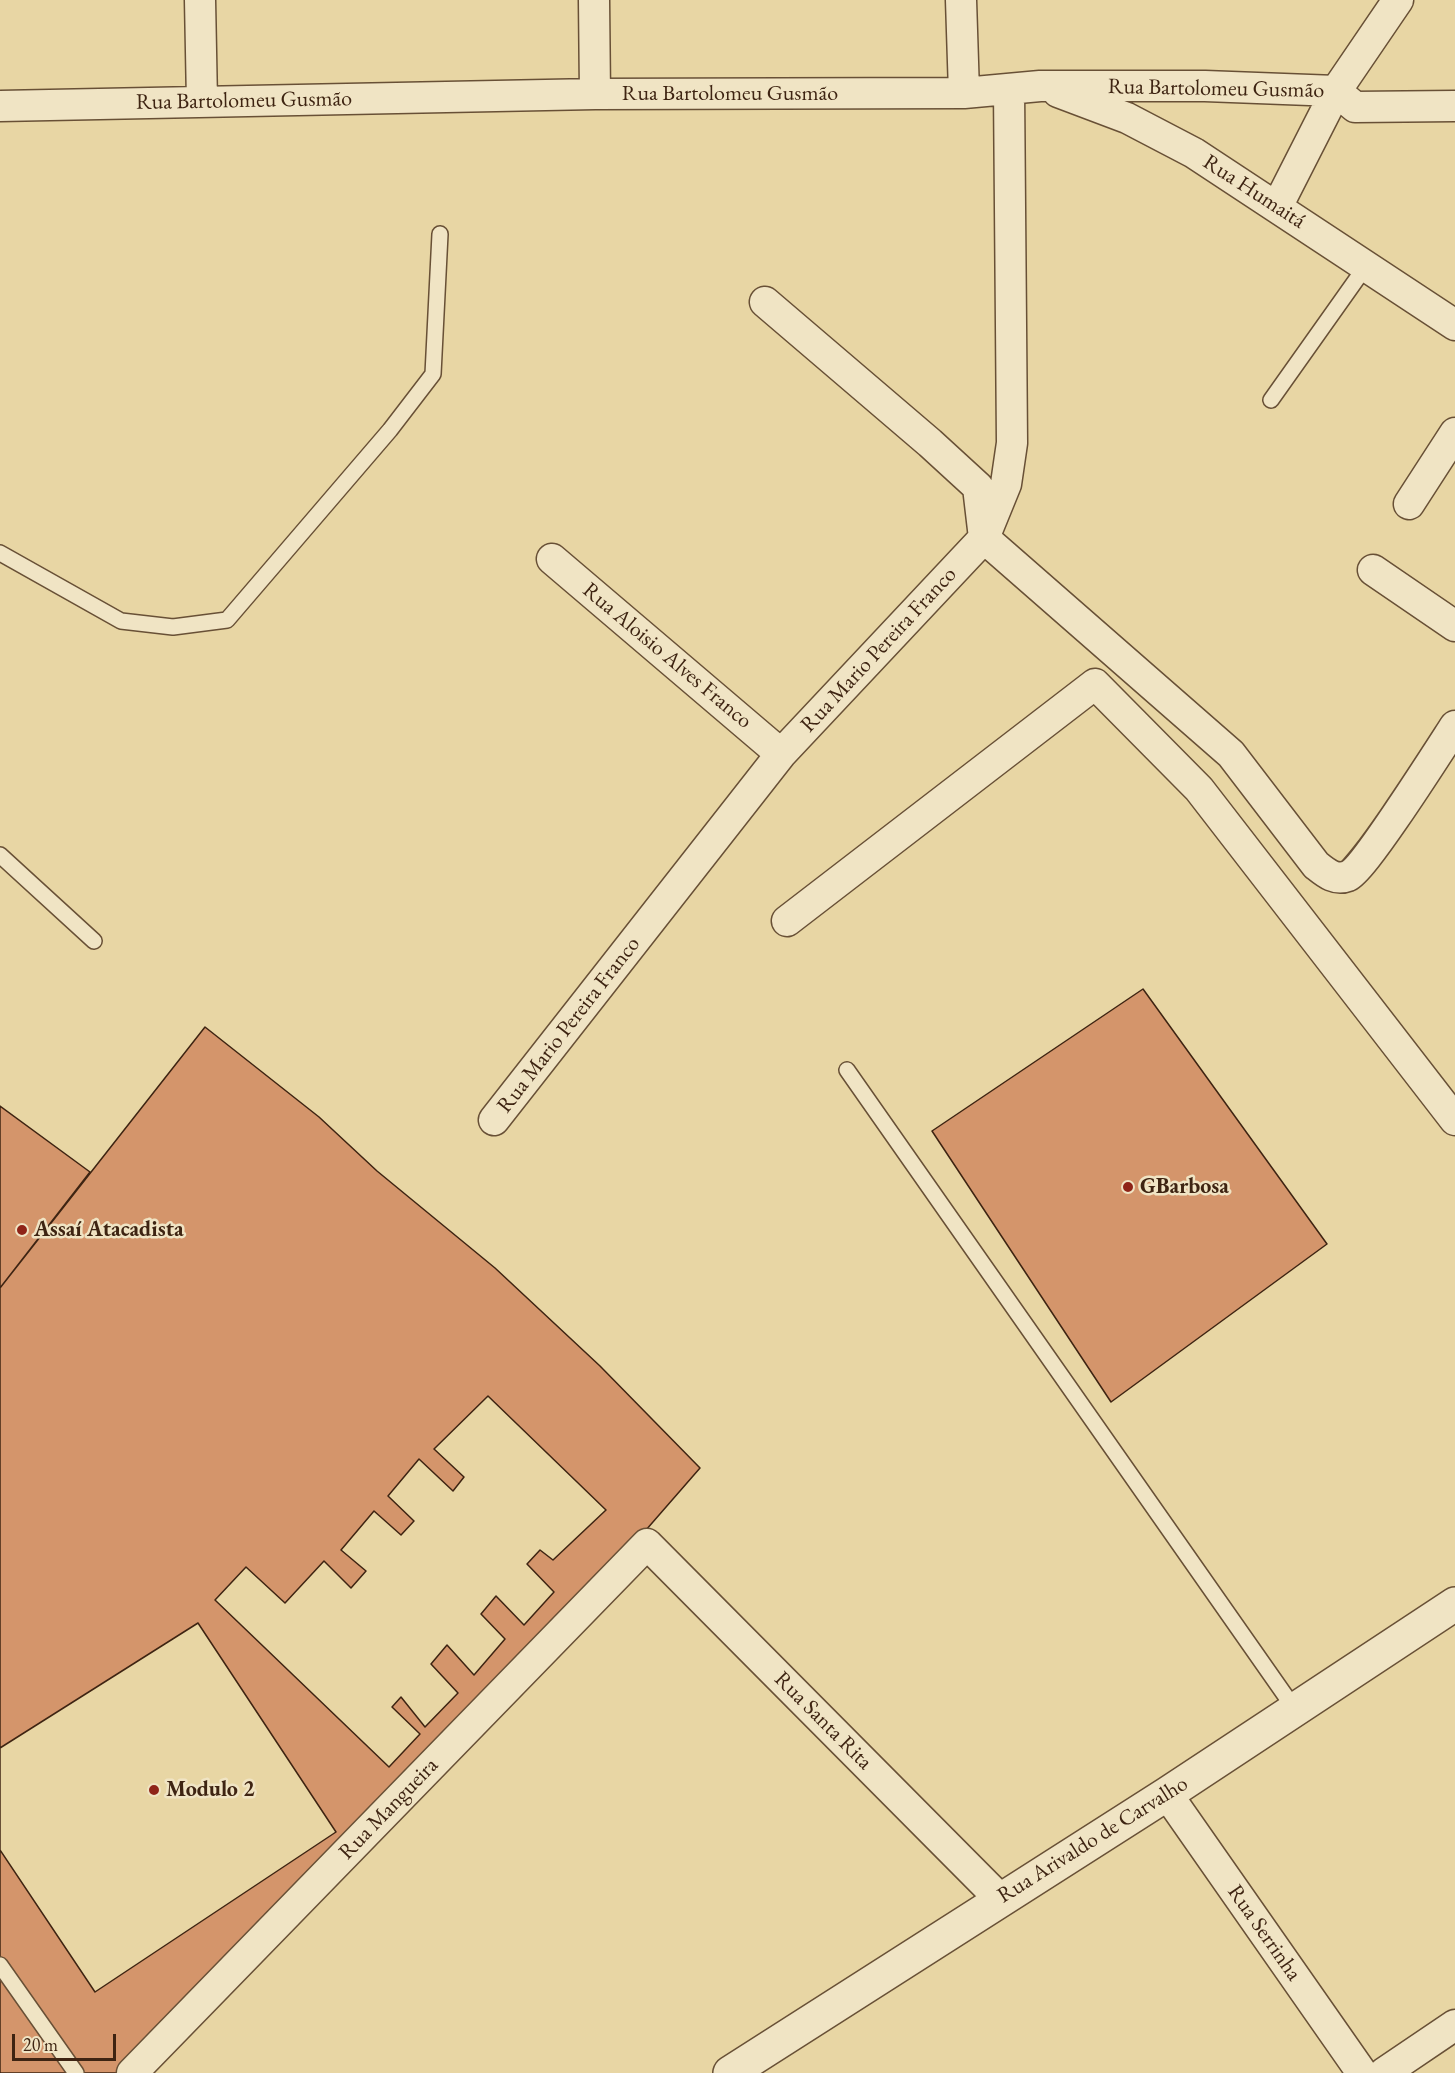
<!DOCTYPE html>
<html>
<head>
<meta charset="utf-8">
<style>
	body { margin:0 }
	#map { position:relative; width:1455px; height:2073px; overflow:hidden; background:#e8d6a4; font-family:"EB Garamond",serif }
	canvas { display:block }
	.scale { position:absolute; left:12px; top:2034px; width:104px; height:27px; box-sizing:border-box; border:3px solid #3e2412; border-top:0; padding-left:8px; font-size:18px; line-height:21px; white-space:nowrap; color:#3e2412; -webkit-text-stroke:4px #f0e4c4; paint-order:stroke }
</style>
</head>
<body>
<div id="map">
<canvas width="1455" height="2073"></canvas>
<div class="scale">20 m</div>
</div>
<script>
const c = document.querySelector('canvas').getContext('2d');
c.lineJoin = 'round';
function fill(path, color) {
  c.fillStyle = color;
  c.fill(path, 'evenodd');
}
function trace(path, color, width, dash) {
  c.strokeStyle = color;
  c.lineWidth = width;
  c.lineCap = dash ? 'butt' : 'round';
  c.setLineDash(dash || []);
  c.stroke(path);
}
function drawText(font, color, halo, rows, align = 'center') {
  c.font = font + ' "EB Garamond",serif';
  c.lineWidth = 5;
  c.setLineDash([]);
  c.textBaseline = 'middle';
  c.strokeStyle = halo;
  c.fillStyle = color;
  for (const [text, x, y, turn = 0] of rows) {
    c.save();
    c.translate(x, y);
    c.rotate((+turn || 0) * Math.PI / 180);
    c.textAlign = isNaN(turn) ? turn : align;
    if (halo) c.strokeText(text, 0, 0);
    c.fillText(text, 0, 0);
    c.restore();
  }
}
const building = new Path2D(`
	M 1143,989 L 1327,1244 L 1111,1402 L 932,1131 Z
	M 205,1027 L 319,1117 L 377,1171 L 495,1268 L 600,1366 L 700,1468 L 639,1538 L 119,2073 L 0,2073 L 0,1288 Z
	M 0,1106 L 90,1172 L 0,1288 Z
	M 488,1396 L 606,1510 L 553,1560 L 540,1550 L 527,1564 L 554,1592 L 524,1625 L 496,1596 L 481,1614 L 505,1639 L 474,1675 L 447,1645 L 431,1664 L 458,1693 L 425,1727 L 401,1697 L 392,1707 L 420,1734 L 389,1767 L 215,1600 L 246,1567 L 285,1603 L 324,1561 L 351,1588 L 366,1571 L 341,1550 L 374,1511 L 401,1535 L 414,1521 L 388,1496 L 419,1459 L 453,1491 L 464,1477 L 434,1449 Z
	M 198,1623 L 336,1832 L 95,1992 L 0,1850 L 0,1748 Z`);
const service = new Path2D(`
	M 1271,400 L 1366,266
	M 0,553 L 121,621 L 173,627 L 227,620 L 390,430 L 433,374 L 440,234
	M 0,855 L 94,941
	M 847,1070 L 1294,1708
	M 0,1965 L 76,2073`);
const minor = new Path2D(`
	M 200,0 L 202,102
	M 594,0 L 595,94
	M 961,0 L 964,93
	M 1058,92 L 1127,118 L 1194,153 L 1455,325
	M 0,106 L 595,94 L 964,93 L 1040,86 L 1205,86 L 1336,91 L 1355,107 L 1455,106
	M 1277,207 L 1336,91 L 1398,0
	M 765,302 L 930,443 L 978,487 L 984,538 L 1231,754 L 1316,865 C 1326,873 1335,881 1348,876 C 1364,869 1440,749 1455,726
	M 1409,504 L 1455,433
	M 552,559 L 781,754
	M 1373,570 L 1455,626
	M 787,921 L 1095,684 L 1199,789 L 1455,1120
	M 494,1120 L 781,754 L 984,538 L 1006,484 L 1012,443 L 1009,89
	M 1167,1794 L 1362,2073
	M 132,2073 L 647,1544 L 1000,1899
	M 1384,2073 L 1455,2025`);
const tertiary = new Path2D(`
	M 730,2073 L 1167,1794 L 1455,1604`);
const markers = [
	[1128,1187,6,"#8f2418"],
	[22,1230,6,"#8f2418"],
	[154,1790,6,"#8f2418"]
];
const streetNames = [
	["Rua Bartolomeu Gusmão",1216,89,1],
	["Rua Bartolomeu Gusmão",730,94],
	["Rua Bartolomeu Gusmão",244,101,-1],
	["Rua Humaitá",1254,192,33],
	["Rua Mario Pereira Franco",879,650,-47],
	["Rua Aloisio Alves Franco",667,656,40],
	["Rua Mario Pereira Franco",569,1025,-52],
	["Rua Santa Rita",823,1721,45],
	["Rua Mangueira",389,1809,-46],
	["Rua Arivaldo de Carvalho",1093,1840,-32],
	["Rua Serrinha",1264,1933,55]
];
const poiNames = [
	["GBarbosa",1140,1187],
	["Assaí Atacadista",34,1230],
	["Modulo 2",166,1790]
];
fill(building, '#d4956b');
trace(building, '#3e2412', 1.5);
trace(service, '#685036', 18);
trace(minor, '#685036', 33);
trace(tertiary, '#685036', 36);
trace(service, '#f0e4c4', 15);
trace(minor, '#f0e4c4', 30);
trace(tertiary, '#f0e4c4', 33);
for (const [x, y, r, color] of markers) {
  const dot = new Path2D();
  dot.arc(x, y, r, 0, 2 * Math.PI);
  c.fillStyle = color;
  c.fill(dot);
  trace(dot, '#f0e4c4', 2);
}
drawText('22px', '#3e2412', '#f0e4c4', streetNames);
drawText('bold 22px', '#3e2412', '#f0e4c4', poiNames, 'left');
</script>
</body>
</html>
